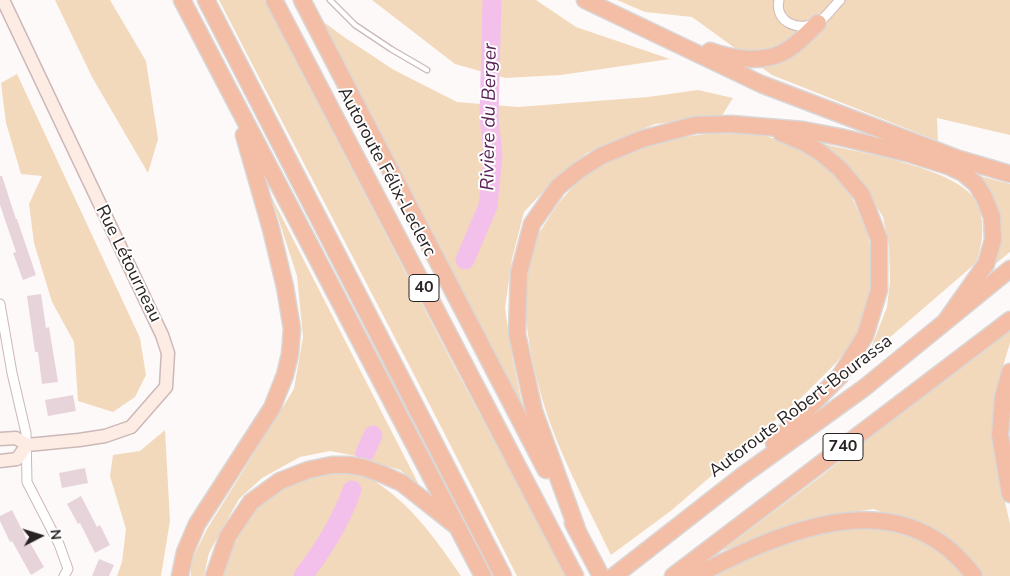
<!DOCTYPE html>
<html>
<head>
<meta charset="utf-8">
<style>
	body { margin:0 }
	#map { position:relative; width:1010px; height:576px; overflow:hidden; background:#fdf9f9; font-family:"Nunito Sans",sans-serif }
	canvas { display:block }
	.north { position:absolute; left:15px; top:511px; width:50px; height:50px; -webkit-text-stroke:4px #fff; paint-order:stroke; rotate:85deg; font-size:14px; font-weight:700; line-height:20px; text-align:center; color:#2a2323 }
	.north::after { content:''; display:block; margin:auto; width:18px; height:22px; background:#2a2323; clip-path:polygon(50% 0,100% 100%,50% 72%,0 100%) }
</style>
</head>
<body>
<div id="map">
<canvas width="1010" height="576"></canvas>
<div class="north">N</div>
</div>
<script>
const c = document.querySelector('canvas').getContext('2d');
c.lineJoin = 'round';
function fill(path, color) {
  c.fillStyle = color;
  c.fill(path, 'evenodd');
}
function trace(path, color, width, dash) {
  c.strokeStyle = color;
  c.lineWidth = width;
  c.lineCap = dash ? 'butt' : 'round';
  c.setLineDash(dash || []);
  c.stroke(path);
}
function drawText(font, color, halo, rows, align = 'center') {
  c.font = font + ' "Nunito Sans",sans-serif';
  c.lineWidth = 4;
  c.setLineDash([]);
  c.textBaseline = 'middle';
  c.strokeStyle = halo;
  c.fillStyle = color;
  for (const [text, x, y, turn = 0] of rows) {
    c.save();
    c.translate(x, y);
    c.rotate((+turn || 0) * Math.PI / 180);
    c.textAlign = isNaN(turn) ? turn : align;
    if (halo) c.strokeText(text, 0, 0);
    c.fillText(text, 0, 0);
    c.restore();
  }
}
const green = new Path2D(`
	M 55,0 L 110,0 L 146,61 L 158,139 L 148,173 L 92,77 Z
	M 219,0 L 264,0 L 454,366 L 566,576 L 517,576 C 420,383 318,192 219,0 Z
	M 372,0 L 536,0 L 576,27 L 670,59 L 561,75 L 505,78 L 455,64 Z
	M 617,0 L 1010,0 L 1010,135 L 937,118 L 938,141 L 772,75 L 692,17 L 645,12 Z
	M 318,18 L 344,37 L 394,70 L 457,102 L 518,107 L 648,97 L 698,90 L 733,98 L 721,117 L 655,124 L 587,153 L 562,172 L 524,212 L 512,259 L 505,308 L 512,356 L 523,408 Z
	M 17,74 L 140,338 L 146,375 L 135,397 L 113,412 L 78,401 L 74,342 L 52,302 L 34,243 L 29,204 L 42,176 L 21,174 L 6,123 L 1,83 Z
	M 740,133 L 765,136 L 792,144 L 815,158 L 840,177 L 853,200 L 868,233 L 872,262 L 872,287 L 865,315 L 852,342 L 836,363 L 802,397 L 672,510 L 611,555 C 586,503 555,447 540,391 C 527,344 517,286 536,238 C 539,233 543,227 546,222 C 553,210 561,199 571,189 C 599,159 658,141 698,135 C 712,133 726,134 740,133 Z
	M 824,144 C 861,153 950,167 973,197 C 987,216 983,243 976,263 L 845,376 L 871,348 L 887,307 L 890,281 L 889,245 L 883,217 L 862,184 Z
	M 980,176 L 1010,184 L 1010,252 L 990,268 C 993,263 997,257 999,251 C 1008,226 995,195 980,176 Z
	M 271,196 L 419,485 L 400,470 L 351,455 L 330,451 L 300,457 L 262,478 L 239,499 L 209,553 L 204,576 L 191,576 L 191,561 L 207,529 L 294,389 L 303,337 L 297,276 Z
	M 1010,328 L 1010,343 L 996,390 L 994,433 L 1001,485 L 1010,524 L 1010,576 L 980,576 L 967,554 L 927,526 L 873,509 L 810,519 L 744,544 L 721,551 L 820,477 Z
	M 165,430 L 170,521 L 161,576 L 117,576 L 122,562 L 126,529 L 110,476 L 113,455 L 140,451 Z
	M 361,473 C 406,497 433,535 461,576 L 224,576 L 224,571 C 231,556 243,519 254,508 C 271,491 299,478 323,474 C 335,472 349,474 361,473 Z
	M 875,527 L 924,541 L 949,558 L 968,576 L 715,576 L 774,547 L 839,529 Z`);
const river = new Path2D(`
	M 465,260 L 488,206 L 493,156 L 489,117 L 492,0
	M 365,453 L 373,435
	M 303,576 C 323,550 341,521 352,490`);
const building = new Path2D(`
	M 0,176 L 2,176 L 16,219 L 17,219 L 36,275 L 23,280 L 13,253 L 16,252 L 0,205 Z
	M 41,294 L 46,328 L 49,327 L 58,382 L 42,384 L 38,352 L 35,352 L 27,296 Z
	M 73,395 L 76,411 L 48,416 L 45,400 Z
	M 85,468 L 88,483 L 62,488 L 59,473 Z
	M 81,496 L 97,527 L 100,525 L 110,545 L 95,553 L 80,523 L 78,524 L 67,504 Z
	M 12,510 L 28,542 L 29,541 L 44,567 L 31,575 L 12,541 L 10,542 L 0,521 L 0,516 Z
	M 99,559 L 114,565 L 109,576 L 92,576 Z`);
const lane = new Path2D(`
	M 330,0 L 355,25 L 391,49 L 427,70`);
const street = new Path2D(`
	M 779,0 C 774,22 799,32 817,23 C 824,20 834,6 840,0
	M 0,304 L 12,373 L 26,433 L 27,482 L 59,544 L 68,569 L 64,576`);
const secondary = new Path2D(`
	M 3,0 L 162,335 L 168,353 L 166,387 L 131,427 L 105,436 L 79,440 L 27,445
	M 0,439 L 16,438 L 27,445
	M 0,461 L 17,459 L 27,445`);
const highway = new Path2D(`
	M 182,0 L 483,576
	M 206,0 L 503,576
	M 274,0 L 575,576
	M 302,0 L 546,470
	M 585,0 L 761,84 L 956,158 L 1010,174
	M 710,51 C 732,59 761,63 782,53 C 796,46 807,34 818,23
	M 1010,372 L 1003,397 L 1000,435 L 1010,494
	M 774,443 L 840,376 L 865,336 L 879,290 L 879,239 L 862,195 L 840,169 L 821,153 L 807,144 L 781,133
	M 573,523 L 601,576
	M 578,532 L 534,411 L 517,334 L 519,273 L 532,224 L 558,187 L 579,170 L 601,156 L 642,139 L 695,125 L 731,124 L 803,130 L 840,137 L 910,154 L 948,166 L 963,173 L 976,184 L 984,197 L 992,217 L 993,240 L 986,264 L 945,322
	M 180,576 L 185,552 L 197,524 L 272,408 L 285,375 L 290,354 L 292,329 L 285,287 L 271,229 L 244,135
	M 214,576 L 228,536 L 251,502 L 280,481 L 308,470 L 332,465 L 348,465 L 362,467 L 382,474 L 402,483 L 455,525
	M 614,576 L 742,476 L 864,388 L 1010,269
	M 673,576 L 1010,320
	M 695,576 C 782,531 901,477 974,576`);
const shields = [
	[424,288,30],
	[843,447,40]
];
const shieldNames = [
	["40",424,288],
	["740",843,447]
];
const streetNames = [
	["Autoroute Félix-Leclerc",386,172,62],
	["Rue Létourneau",128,264,64],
	["Autoroute Robert-Bourassa",801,407,-37]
];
const waterNames = [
	["Rivière du Berger",490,117,-89]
];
fill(green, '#f3d9bb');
trace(river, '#f2c0eb', 19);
fill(building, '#e7d4db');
trace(lane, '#cbb8b7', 7);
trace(street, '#cbb8b7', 11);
trace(secondary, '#cbb8b7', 15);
trace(highway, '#d9d7d7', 19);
trace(lane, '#fff', 4.5);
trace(street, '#fff', 9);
trace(secondary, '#fcece4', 12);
trace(highway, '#f4bea6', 16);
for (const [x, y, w] of shields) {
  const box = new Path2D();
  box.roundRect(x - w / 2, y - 13.5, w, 27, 4);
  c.fillStyle = '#fff';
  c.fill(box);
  trace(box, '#2a2323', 1);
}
drawText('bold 16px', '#2a2323', null, shieldNames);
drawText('18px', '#2a2323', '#fff', streetNames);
drawText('italic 19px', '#5c2358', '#fff', waterNames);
</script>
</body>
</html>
